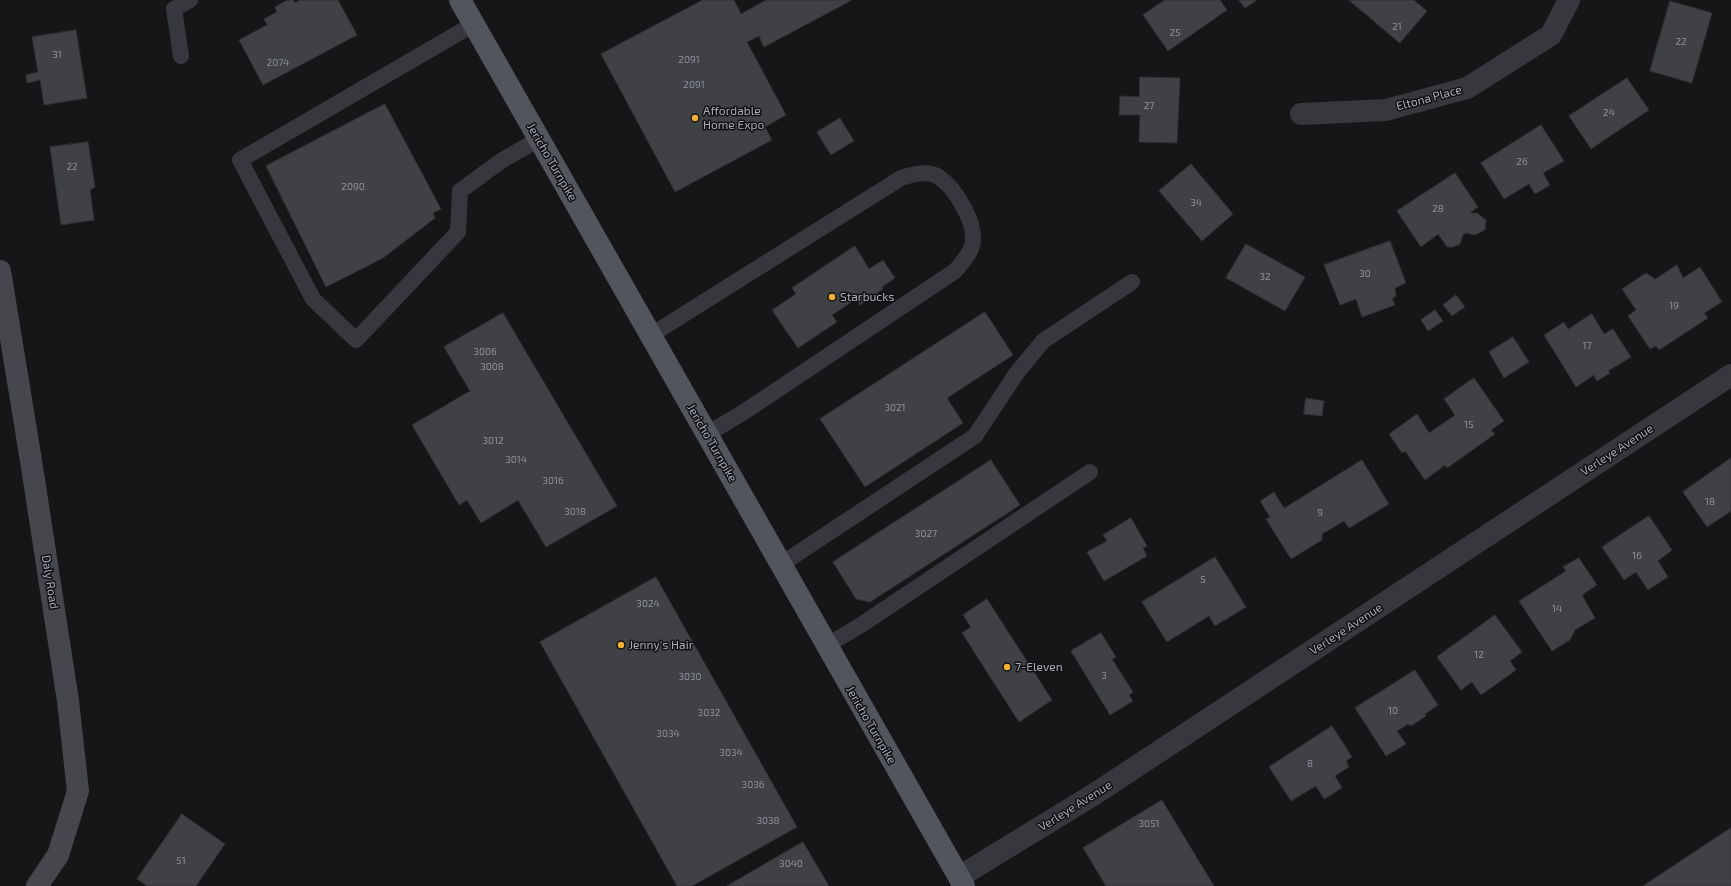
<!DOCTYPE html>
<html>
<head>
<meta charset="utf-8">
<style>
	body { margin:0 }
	canvas { display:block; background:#161618 }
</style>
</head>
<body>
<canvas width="1731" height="886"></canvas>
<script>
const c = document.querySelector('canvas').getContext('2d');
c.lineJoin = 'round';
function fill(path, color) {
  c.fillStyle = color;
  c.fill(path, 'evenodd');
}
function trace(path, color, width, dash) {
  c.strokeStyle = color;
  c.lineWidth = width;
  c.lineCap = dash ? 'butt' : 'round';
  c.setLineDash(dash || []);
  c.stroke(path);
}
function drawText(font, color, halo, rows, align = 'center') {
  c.font = font + ' "Exo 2",sans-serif';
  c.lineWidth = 3;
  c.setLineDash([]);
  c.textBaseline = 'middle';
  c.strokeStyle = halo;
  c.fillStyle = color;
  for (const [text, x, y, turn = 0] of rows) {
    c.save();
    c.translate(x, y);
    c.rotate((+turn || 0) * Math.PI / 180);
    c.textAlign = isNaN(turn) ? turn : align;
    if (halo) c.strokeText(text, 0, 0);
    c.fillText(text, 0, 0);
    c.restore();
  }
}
const building = new Path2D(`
	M 288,0 L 293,0 L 295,3 L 300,0 L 338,0 L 357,35 L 263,85 L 239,40 L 267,25 L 264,19 L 277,12 L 275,7 Z
	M 703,0 L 734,0 L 741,14 L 766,0 L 852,0 L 764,47 L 759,36 L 747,42 L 786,115 L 765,127 L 772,140 L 675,192 L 601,54 Z
	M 1165,0 L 1220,0 L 1227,10 L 1168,51 L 1143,15 Z
	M 1239,0 L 1257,0 L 1245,8 Z
	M 1349,0 L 1414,0 L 1427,11 L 1400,43 Z
	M 1670,1 L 1712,13 L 1692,83 L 1650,71 Z
	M 76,30 L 87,98 L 44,105 L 40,80 L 27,83 L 26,75 L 38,72 L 32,37 Z
	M 1140,77 L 1180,78 L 1177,143 L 1139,142 L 1140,115 L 1119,115 L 1120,96 L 1139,97 Z
	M 1627,78 L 1649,110 L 1591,149 L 1569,116 Z
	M 385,104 L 441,209 L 433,213 L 435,218 L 383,258 L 326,287 L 266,166 Z
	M 840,118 L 854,141 L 831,155 L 817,132 Z
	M 1541,125 L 1564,161 L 1543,173 L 1550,185 L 1535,194 L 1529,184 L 1504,199 L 1481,163 Z
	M 88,142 L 95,187 L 90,190 L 94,220 L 61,225 L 50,147 Z
	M 1191,164 L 1233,214 L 1202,241 L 1159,191 Z
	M 1455,173 L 1478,207 L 1470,213 L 1477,213 L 1486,220 L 1485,230 L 1475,235 L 1466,233 L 1463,235 L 1460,244 L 1453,247 L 1447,247 L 1438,234 L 1421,247 L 1397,211 Z
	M 1390,241 L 1406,283 L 1395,288 L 1396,296 L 1392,299 L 1395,305 L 1362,317 L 1356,299 L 1340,305 L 1324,265 Z
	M 1246,244 L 1305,277 L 1285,311 L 1226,278 Z
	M 855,246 L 869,269 L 883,260 L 895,278 L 882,287 L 883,289 L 860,305 L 856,299 L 832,315 L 837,322 L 798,348 L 772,310 L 796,294 L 792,288 Z
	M 1677,265 L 1683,278 L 1700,267 L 1722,302 L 1704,313 L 1708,318 L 1659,350 L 1656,346 L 1650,349 L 1628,316 L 1636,310 L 1622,289 L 1646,273 L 1655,279 Z
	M 1456,295 L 1465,307 L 1452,316 L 1443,305 Z
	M 1435,310 L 1443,321 L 1428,331 L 1421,320 Z
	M 985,312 L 1013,355 L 947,398 L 963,423 L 865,487 L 820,419 Z
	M 503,313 L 617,506 L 546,547 L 518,500 L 481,523 L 467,500 L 459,505 L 412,425 L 470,391 L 444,347 Z
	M 1592,314 L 1604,334 L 1613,329 L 1631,357 L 1608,371 L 1610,373 L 1597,381 L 1594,375 L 1576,387 L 1544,335 L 1564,322 L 1568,329 Z
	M 1513,337 L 1529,362 L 1504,378 L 1489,352 Z
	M 1474,378 L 1504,421 L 1491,430 L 1495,434 L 1447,468 L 1445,465 L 1425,480 L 1405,451 L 1402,453 L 1389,434 L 1417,414 L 1429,433 L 1455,415 L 1444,399 Z
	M 1306,398 L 1324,401 L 1322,416 L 1304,414 Z
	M 1731,458 L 1731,511 L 1707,527 L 1683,492 Z
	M 991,460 L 1020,505 L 870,602 L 856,599 L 833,562 Z
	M 1362,460 L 1389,504 L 1349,528 L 1344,521 L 1322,534 L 1322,540 L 1291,559 L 1266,519 L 1270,517 L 1260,501 L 1274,492 L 1284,508 Z
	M 1649,516 L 1672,550 L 1658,561 L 1668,577 L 1648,590 L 1636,572 L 1624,580 L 1602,547 Z
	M 1131,518 L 1147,546 L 1143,548 L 1147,556 L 1104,581 L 1087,552 L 1107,541 L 1103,535 Z
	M 1215,557 L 1246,607 L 1215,626 L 1209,616 L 1167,642 L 1142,602 Z
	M 1579,558 L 1597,585 L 1582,595 L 1595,618 L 1575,630 L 1570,640 L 1552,651 L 1519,601 L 1566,571 L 1563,567 Z
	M 656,577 L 797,827 L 692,886 L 677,886 L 540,642 Z
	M 987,599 L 1052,700 L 1019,722 L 962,633 L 971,627 L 963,615 Z
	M 1495,615 L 1522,652 L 1510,661 L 1516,670 L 1481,695 L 1472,682 L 1461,690 L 1437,657 Z
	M 1101,633 L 1116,657 L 1112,659 L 1133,692 L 1129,695 L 1133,701 L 1110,715 L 1071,651 Z
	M 1415,670 L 1438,705 L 1425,714 L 1426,716 L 1411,726 L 1408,724 L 1397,731 L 1406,744 L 1386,756 L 1355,708 Z
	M 1332,726 L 1352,757 L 1346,761 L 1349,767 L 1335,776 L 1342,788 L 1324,799 L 1316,786 L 1291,801 L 1269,767 Z
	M 1162,800 L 1214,886 L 1106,886 L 1083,848 Z
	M 182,814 L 225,844 L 196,886 L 147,886 L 137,879 Z
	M 1731,828 L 1731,886 L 1643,886 Z
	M 803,842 L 829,886 L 727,886 Z`);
const lane = new Path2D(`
	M 474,24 L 240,160 L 313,299 L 356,340 L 458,232 L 460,191 L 501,161 L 539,139
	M 181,56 L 174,9 L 190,0
	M 651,335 L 901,178 C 913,174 928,170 939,177 C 956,189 978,225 972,246 C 969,256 961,264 955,271 L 744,412 L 707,434
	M 780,565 L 975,436 L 1016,374 L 1043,341 L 1132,282
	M 826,646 L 861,625 L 1090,472`);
const street = new Path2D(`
	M 1301,114 L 1386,110 L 1467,88 L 1551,35 L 1569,0
	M 959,877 L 1093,795 L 1731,375`);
const secondary = new Path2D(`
	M 0,271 L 32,467 L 68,701 L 78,791 L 58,855 L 37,886`);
const primary = new Path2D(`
	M 460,0 L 964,886`);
const markers = [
	[695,118,4,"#f2b134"],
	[832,297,4,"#f2b134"],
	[621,645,4,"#f2b134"],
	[1007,667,4,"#f2b134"]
];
const numberNames = [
	["21",1397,27],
	["25",1175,33],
	["22",1681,42],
	["31",57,55],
	["2091",689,60],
	["2074",278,63],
	["2091",694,85],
	["27",1149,106],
	["24",1609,113],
	["26",1522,162],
	["22",72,167],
	["2090",353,187],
	["34",1196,203],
	["28",1438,209],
	["30",1365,274],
	["32",1265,277],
	["19",1674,306],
	["17",1587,346],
	["3006",485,352],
	["3008",492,367],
	["3021",895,408],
	["15",1469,425],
	["3012",493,441],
	["3014",516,460],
	["3016",553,481],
	["18",1710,502],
	["3018",575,512],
	["9",1320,513],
	["3027",926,534],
	["16",1637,556],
	["5",1203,580],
	["3024",648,604],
	["14",1557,609],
	["12",1479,655],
	["3",1104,676],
	["3030",690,677],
	["10",1393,711],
	["3032",709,713],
	["3034",668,734],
	["3034",731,753],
	["8",1310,764],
	["3036",753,785],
	["3038",768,821],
	["3051",1149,824],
	["51",181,861],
	["3040",791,864]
];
const streetNames = [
	["Eltona Place",1429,98,-15],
	["Jericho Turnpike",552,162,60],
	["Jericho Turnpike",712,443,60],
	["Verleye Avenue",1617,450,-33],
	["Daly Road",50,582,81],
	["Verleye Avenue",1346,629,-33],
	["Jericho Turnpike",871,725,60],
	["Verleye Avenue",1075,806,-32]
];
const poiNames = [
	["Affordable",703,111],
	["Home Expo",703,125],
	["Starbucks",840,297],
	["Jenny's Hair",629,645],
	["7-Eleven",1015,667]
];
fill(building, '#404145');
trace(building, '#303034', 1);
trace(lane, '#37383d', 16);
trace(street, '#37383d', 22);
trace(secondary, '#45474d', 22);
trace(primary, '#53555c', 22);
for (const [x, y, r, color] of markers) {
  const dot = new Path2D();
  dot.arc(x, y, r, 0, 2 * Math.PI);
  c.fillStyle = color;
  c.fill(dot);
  trace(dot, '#111113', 1.5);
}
drawText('10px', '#8e929b', null, numberNames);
drawText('12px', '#a8adb8', '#111113', streetNames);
drawText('12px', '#a8adb8', '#111113', poiNames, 'left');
</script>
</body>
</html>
